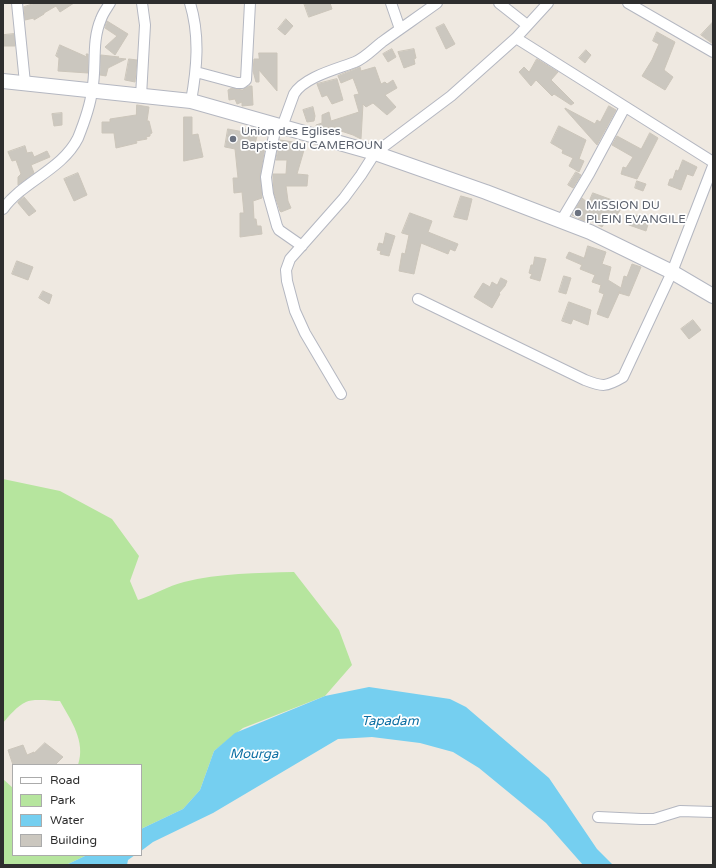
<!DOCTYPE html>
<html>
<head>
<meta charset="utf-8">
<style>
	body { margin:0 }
	#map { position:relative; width:716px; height:868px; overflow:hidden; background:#efe9e1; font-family:"Varela Round",sans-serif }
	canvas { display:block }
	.frame { position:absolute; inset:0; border:4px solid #2e2e2e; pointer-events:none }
	.legend { position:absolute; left:12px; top:764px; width:130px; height:92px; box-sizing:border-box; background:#fff; border:1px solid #ababab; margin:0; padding:5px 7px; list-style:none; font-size:12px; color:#2e2e2e }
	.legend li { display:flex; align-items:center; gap:8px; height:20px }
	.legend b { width:20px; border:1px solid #ababab }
</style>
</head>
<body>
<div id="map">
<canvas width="716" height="868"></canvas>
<div class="frame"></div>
<ul class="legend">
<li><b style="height:5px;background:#fff"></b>Road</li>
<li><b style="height:11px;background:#b6e59e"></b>Park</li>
<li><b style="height:11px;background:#75cff0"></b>Water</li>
<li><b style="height:11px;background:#cbc7bf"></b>Building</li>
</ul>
</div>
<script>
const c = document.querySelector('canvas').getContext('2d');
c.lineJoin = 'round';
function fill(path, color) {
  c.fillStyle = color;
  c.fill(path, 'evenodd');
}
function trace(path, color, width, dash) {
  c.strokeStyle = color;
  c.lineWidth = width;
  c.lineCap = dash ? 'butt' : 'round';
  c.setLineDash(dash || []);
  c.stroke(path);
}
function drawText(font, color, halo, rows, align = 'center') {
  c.font = font + ' "Varela Round",sans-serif';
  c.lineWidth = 3.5;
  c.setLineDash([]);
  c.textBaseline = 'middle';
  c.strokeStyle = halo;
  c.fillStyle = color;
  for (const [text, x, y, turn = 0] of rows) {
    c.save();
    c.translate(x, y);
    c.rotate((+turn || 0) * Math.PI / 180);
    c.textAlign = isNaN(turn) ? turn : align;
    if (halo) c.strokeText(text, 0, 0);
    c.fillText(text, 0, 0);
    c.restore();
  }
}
const green = new Path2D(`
	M 3,479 L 60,491 L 112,519 L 139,556 L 130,581 L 138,600 C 153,595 168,586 184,582 C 219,573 258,573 294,572 L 339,630 L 352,665 L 325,696 L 243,728 L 214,751 L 200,790 L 183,809 L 141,829 L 141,765 L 78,765 C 86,741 71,721 60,701 C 52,701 33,698 26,702 C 17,706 9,716 3,723 Z
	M 3,779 L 13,788 L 13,855 L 87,855 L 66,865 L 3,865 Z`);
const water = new Path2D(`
	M 369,687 L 450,699 L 466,707 L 549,778 L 597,849 L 613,865 L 583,865 L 546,823 L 479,768 L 453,752 L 420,743 L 372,737 L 338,739 L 213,813 L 153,842 L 141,851 L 141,829 L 183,809 L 200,790 L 214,751 L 235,733 L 325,696 Z
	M 87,855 L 135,855 L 128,860 L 127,865 L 66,865 Z`);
const building = new Path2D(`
	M 36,3 L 74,3 L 60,12 L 56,6 L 44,13 L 44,14 L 34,20 L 34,18 L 25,20 L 24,7 Z
	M 304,3 L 330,3 L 332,9 L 309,17 Z
	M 286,19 L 293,26 L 285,35 L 278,29 Z
	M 107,21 L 128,34 L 115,55 L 105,47 L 117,36 L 105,28 Z
	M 713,22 L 713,44 L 701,35 Z
	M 444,24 L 455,44 L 446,49 L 436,28 Z
	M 657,32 L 675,42 L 664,70 L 673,77 L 665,90 L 642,76 L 652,60 L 659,44 L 653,41 Z
	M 14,34 L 15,46 L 4,46 L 4,35 Z
	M 60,45 L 87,57 L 86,54 L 88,54 L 88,73 L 58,71 L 59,58 L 56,56 Z
	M 392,49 L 396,57 L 388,62 L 383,54 Z
	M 414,49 L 416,58 L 414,59 L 415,64 L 404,68 L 398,52 Z
	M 586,50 L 591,55 L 585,63 L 579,58 Z
	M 259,53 L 277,53 L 277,91 L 259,70 L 259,82 L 256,82 L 253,71 L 254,59 L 259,59 Z
	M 101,55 L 119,57 L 117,58 L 126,59 L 108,68 L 106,76 L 100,75 Z
	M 129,59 L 137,60 L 135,82 L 125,80 Z
	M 537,59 L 558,72 L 551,80 L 574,103 L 571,105 L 554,94 L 552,96 L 536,80 L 531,86 L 519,72 L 524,67 L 529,72 Z
	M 360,67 L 361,71 L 375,67 L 381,84 L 385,82 L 387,84 L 393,80 L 397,88 L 385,95 L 396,107 L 387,115 L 373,103 L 366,107 L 363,104 L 361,139 L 353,135 L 338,130 L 337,127 L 317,128 L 316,125 L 322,123 L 322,115 L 329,112 L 331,121 L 359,112 L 354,95 L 359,94 L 353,78 L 341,83 L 338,76 Z
	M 337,79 L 343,100 L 332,104 L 327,95 L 322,97 L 317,84 Z
	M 249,86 L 252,86 L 253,105 L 242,106 L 242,102 L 237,104 L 235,99 L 229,100 L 228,90 L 232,88 L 242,90 Z
	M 137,105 L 149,107 L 147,121 L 149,121 L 152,133 L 150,134 L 150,136 L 146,137 L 147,139 L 136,141 L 137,143 L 116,148 L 114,133 L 102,133 L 102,122 L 110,122 L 110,119 L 136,115 Z
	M 609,106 L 616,110 L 597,145 L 565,109 L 565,108 L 595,124 L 597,120 L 600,122 Z
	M 313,107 L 315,116 L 314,121 L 307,122 L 303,110 Z
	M 62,113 L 62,125 L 54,126 L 52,114 Z
	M 184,117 L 192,117 L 192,135 L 198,134 L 203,157 L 184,161 Z
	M 559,126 L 586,140 L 579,159 L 584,161 L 579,172 L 569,166 L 573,158 L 562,153 L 563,150 L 551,143 Z
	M 228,129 L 244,132 L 245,129 L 258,132 L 255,144 L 265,147 L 260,176 L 262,198 L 253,201 L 254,219 L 256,219 L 257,226 L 261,226 L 262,234 L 240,237 L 240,213 L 244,213 L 242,192 L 234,193 L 233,178 L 238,178 L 235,149 L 225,147 Z
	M 650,133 L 658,138 L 637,179 L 621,174 L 623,167 L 626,168 L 633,157 L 612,145 L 617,136 L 641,149 Z
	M 280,140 L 293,142 L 292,148 L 304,150 L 297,174 L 308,175 L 307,186 L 286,186 L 288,201 L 291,208 L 281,212 L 280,211 L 274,193 L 273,177 L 273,174 L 286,174 L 287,160 L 276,160 Z
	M 25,146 L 27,153 L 32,152 L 34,157 L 47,151 L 50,157 L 31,165 L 34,173 L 18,185 L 18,177 L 21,174 L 16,160 L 12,161 L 8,152 Z
	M 683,160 L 697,167 L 693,176 L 687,174 L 681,190 L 668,185 L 670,179 L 673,179 L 676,170 L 678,171 Z
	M 576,172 L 581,175 L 573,188 L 568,185 Z
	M 78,173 L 87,195 L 74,201 L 64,179 Z
	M 637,181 L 646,184 L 643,191 L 635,188 Z
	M 593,193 L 615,201 L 622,207 L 614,220 L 608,217 L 602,227 L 586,218 L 584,221 L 572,215 L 582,198 L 588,203 Z
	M 461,196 L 472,199 L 467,220 L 454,217 Z
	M 24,197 L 36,211 L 29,216 L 18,203 L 18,202 Z
	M 410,213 L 432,221 L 428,232 L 458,244 L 455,251 L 450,249 L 448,254 L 421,243 L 414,274 L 399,271 L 402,253 L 405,254 L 409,235 L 402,233 Z
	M 633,215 L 636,217 L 636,215 L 649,221 L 646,231 L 629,225 Z
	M 386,233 L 395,236 L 389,256 L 380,254 L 381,251 L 377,250 L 379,243 L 383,244 Z
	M 588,246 L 606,252 L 602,264 L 611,267 L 608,280 L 621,288 L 624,276 L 627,277 L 632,264 L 641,267 L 629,296 L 619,293 L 620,291 L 608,318 L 597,314 L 604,294 L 599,292 L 601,285 L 592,282 L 595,275 L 580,269 L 582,265 L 566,258 L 569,252 L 584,258 Z
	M 535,257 L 546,259 L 540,281 L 530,278 L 532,274 L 529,273 L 531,265 L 533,265 Z
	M 17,261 L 33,267 L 28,280 L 12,274 Z
	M 564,276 L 571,278 L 566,294 L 559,292 Z
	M 501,278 L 507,281 L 505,286 L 499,293 L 500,294 L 492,308 L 474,297 L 483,283 L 490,287 L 492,282 L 497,285 Z
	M 43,291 L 52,295 L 49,304 L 39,298 Z
	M 569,302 L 591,310 L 588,325 L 573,319 L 571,324 L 562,321 Z
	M 693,320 L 701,330 L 689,339 L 681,329 Z
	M 45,743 L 63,757 L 55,765 L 13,765 L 8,750 L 23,745 L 27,755 L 34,752 L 34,753 Z`);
const street = new Path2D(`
	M 17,3 L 25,83
	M 190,3 C 200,36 197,68 191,101
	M 391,3 L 400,29
	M 499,3 L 527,25
	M 628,3 L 713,52
	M 516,38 L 713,162
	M 196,72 L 237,83 L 242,83 L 246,80 L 250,3
	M 141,96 L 145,25 L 142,3
	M 276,125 L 266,177 L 268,194 L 277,226 L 279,230 L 302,246
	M 282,127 L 294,94 C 304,77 337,69 355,62 C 365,58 373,49 382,42 C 400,29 419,16 437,3
	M 3,209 C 23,181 62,170 78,138 C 84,123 90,107 92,91 C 97,68 91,42 101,19 C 103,13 107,8 110,3
	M 561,221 L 589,174 L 625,107
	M 418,299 L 585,380 C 603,387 606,387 623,377 L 672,272 L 713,166
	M 341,394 L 305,333 L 295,311 L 287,281 L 286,270 L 290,259 L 344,198 L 361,175 L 375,153 L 451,96 L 516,38 L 548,3
	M 598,817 L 641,819 L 654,819 L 680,811 L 713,812`);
const secondary = new Path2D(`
	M 3,81 L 191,101 L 375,153 L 486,192 L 590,232 L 672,272 L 713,296`);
const markers = [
	[233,139,4,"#6b7280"],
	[578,213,4,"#6b7280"]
];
const worshipNames = [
	["Union des Eglises",241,132],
	["Baptiste du CAMEROUN",241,146],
	["MISSION DU",586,206],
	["PLEIN EVANGILE",586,220]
];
const waterNames = [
	["Tapadam",390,722],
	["Mourga",254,755]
];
fill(green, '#b6e59e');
fill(water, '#75cff0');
fill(building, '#cbc7bf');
trace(building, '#cbc5ba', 1);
trace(street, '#b4b7c1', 12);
trace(secondary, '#b4b7c1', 16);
trace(street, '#fff', 10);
trace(secondary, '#fff', 14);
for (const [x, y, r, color] of markers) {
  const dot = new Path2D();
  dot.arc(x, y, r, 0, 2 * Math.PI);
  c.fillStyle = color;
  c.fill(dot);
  trace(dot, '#fff', 1.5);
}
drawText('12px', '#5b616d', '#fff', worshipNames, 'left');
drawText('italic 13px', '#0d6fa3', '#fff', waterNames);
</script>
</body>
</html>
